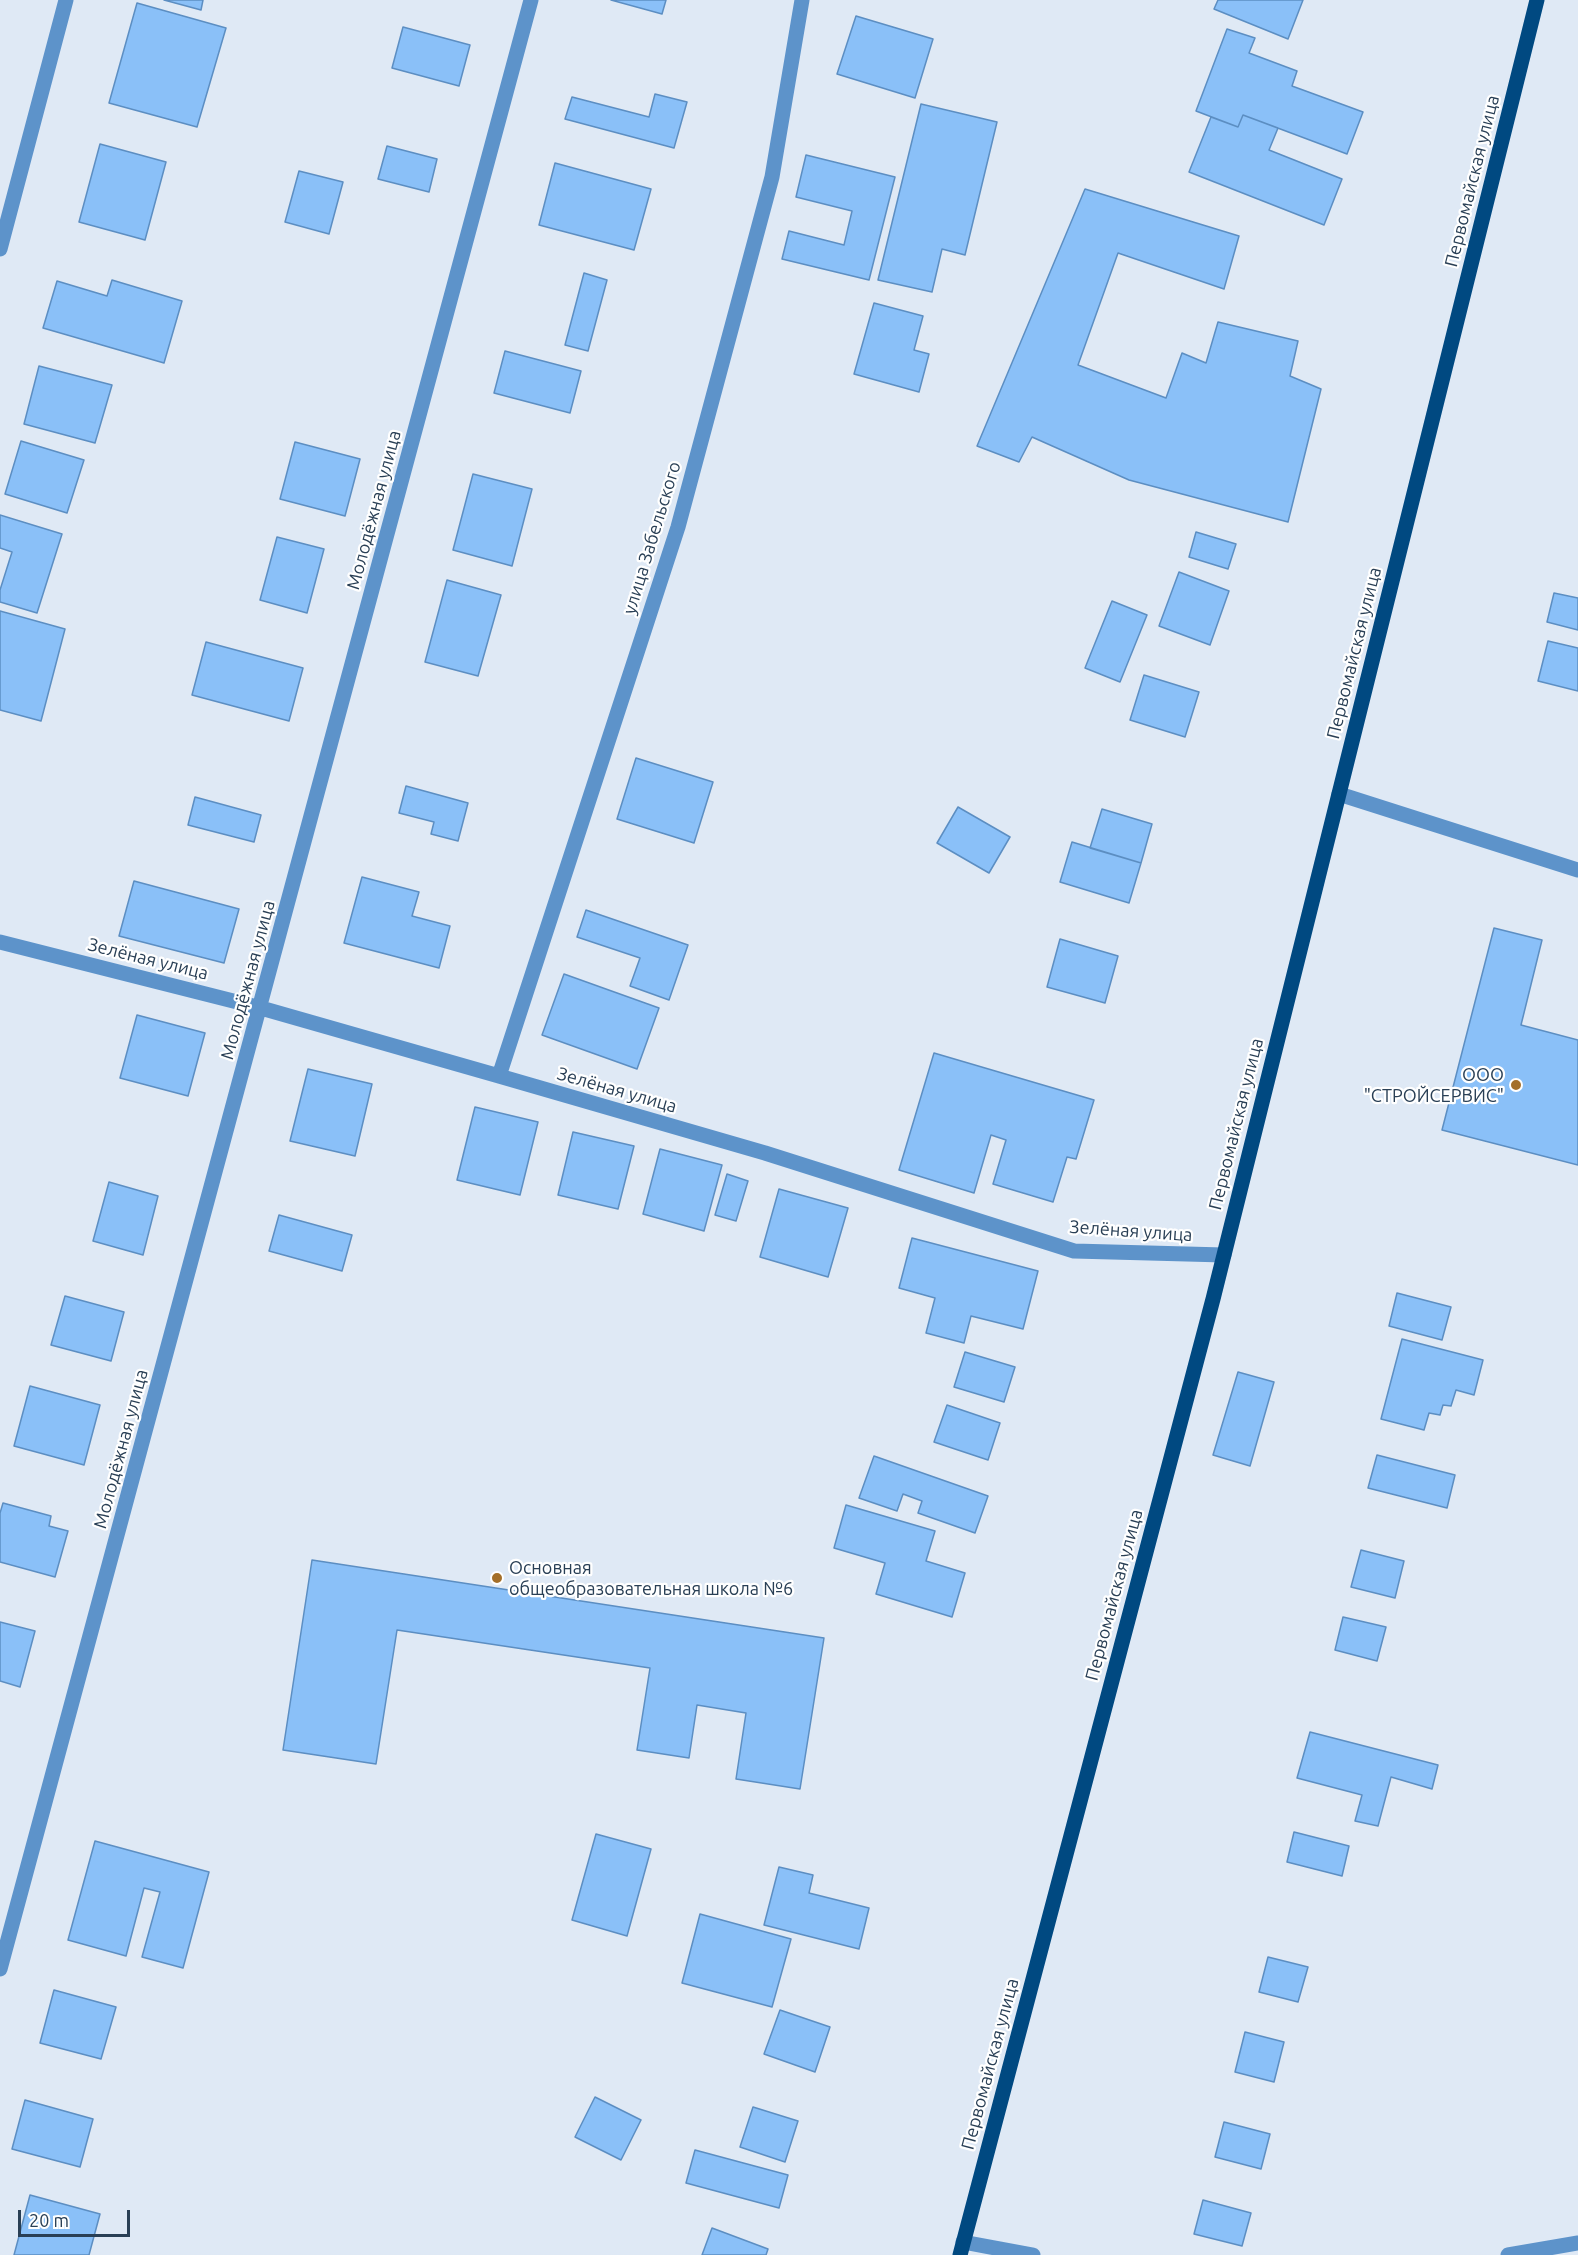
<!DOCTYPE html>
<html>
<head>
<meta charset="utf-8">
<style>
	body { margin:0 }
	#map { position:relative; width:1578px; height:2255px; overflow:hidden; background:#dfe9f5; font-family:Ubuntu,sans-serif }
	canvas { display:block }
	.scale { position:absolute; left:18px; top:2210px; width:112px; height:27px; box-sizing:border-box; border:3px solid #293f55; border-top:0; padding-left:8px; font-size:18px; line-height:21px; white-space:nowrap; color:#293f55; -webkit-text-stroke:4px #fff; paint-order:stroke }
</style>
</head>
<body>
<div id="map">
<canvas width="1578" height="2255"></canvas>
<div class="scale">20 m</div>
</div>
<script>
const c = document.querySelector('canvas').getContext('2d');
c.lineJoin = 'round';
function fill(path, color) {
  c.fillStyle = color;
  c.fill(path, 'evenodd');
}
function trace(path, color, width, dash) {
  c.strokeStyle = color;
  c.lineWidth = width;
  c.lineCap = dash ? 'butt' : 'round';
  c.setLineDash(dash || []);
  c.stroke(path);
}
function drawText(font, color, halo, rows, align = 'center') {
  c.font = font + ' Ubuntu,sans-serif';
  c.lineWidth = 4.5;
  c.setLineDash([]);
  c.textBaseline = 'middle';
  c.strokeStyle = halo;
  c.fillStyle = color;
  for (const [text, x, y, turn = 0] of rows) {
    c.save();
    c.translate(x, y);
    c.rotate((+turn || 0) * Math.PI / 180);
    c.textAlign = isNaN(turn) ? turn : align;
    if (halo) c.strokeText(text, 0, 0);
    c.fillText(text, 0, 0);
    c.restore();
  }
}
const building = new Path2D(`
	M 164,0 L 203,0 L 201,10 Z
	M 611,0 L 666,0 L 662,14 Z
	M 1218,0 L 1303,0 L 1288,39 L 1214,9 Z
	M 137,3 L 226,28 L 197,127 L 109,103 Z
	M 856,16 L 933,39 L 915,98 L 837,74 Z
	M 403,27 L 470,45 L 459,86 L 392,68 Z
	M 1227,29 L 1255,38 L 1249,53 L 1297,71 L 1292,86 L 1363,112 L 1347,154 L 1243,115 L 1238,127 L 1196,111 Z
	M 655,94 L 687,102 L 674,148 L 565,119 L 572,97 L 649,117 Z
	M 921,104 L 997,122 L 965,255 L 942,249 L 932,292 L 878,280 Z
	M 1243,115 L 1278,128 L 1269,150 L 1342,179 L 1324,225 L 1189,172 L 1211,117 L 1238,127 Z
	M 100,144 L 166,162 L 145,240 L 79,222 Z
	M 387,146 L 437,159 L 429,192 L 378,179 Z
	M 806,155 L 895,177 L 869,280 L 782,259 L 789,231 L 844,245 L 852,211 L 796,197 Z
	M 555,163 L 651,189 L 634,250 L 539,225 Z
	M 299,171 L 343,182 L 329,234 L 285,222 Z
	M 1085,189 L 1239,236 L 1224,289 L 1118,253 L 1078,365 L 1166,398 L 1182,353 L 1206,363 L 1218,322 L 1298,341 L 1290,376 L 1321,389 L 1288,522 L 1129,480 L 1032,437 L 1019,462 L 977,446 Z
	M 584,273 L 607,280 L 588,351 L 565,345 Z
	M 112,280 L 182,301 L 164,363 L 43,328 L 57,281 L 107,296 Z
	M 874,303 L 923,316 L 914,350 L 929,354 L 919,392 L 854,374 Z
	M 505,351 L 581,371 L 570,413 L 494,393 Z
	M 39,366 L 112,385 L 95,443 L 24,424 Z
	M 21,441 L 84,460 L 67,513 L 5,494 Z
	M 295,442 L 360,459 L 345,516 L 280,499 Z
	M 473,474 L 532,489 L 512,566 L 453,550 Z
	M 0,515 L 62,534 L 37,613 L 0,602 L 0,590 L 12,552 L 0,548 Z
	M 1196,532 L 1236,544 L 1228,569 L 1189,557 Z
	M 277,537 L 324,549 L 307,613 L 260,600 Z
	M 1179,572 L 1229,591 L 1210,645 L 1159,626 Z
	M 447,580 L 501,595 L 478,676 L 425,662 Z
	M 1554,593 L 1578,598 L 1578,630 L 1547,622 Z
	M 1112,601 L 1147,615 L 1120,682 L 1085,668 Z
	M 0,611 L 65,629 L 41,721 L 0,710 Z
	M 1548,641 L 1578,648 L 1578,691 L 1538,681 Z
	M 206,642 L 303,668 L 289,721 L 192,695 Z
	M 1144,675 L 1199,692 L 1185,737 L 1130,720 Z
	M 636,758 L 713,782 L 694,843 L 617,819 Z
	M 406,786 L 468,803 L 458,841 L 431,834 L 434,822 L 399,813 Z
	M 195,797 L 261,815 L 254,842 L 188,825 Z
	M 958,807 L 1010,837 L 989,873 L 937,843 Z
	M 1102,809 L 1152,824 L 1141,863 L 1090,848 Z
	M 1072,842 L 1141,863 L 1129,903 L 1060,882 Z
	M 362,877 L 419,892 L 412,916 L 450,926 L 439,968 L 344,943 Z
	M 134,881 L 239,909 L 224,963 L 119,936 Z
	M 586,910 L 688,945 L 669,1000 L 630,986 L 640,958 L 577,937 Z
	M 1494,928 L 1542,940 L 1521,1025 L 1578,1040 L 1578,1165 L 1442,1130 Z
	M 1060,939 L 1118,956 L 1105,1003 L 1047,987 Z
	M 564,974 L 659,1008 L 637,1069 L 542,1035 Z
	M 137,1015 L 205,1033 L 188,1096 L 120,1078 Z
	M 934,1053 L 1094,1100 L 1076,1159 L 1067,1157 L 1053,1202 L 993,1184 L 1006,1140 L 991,1135 L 974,1193 L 899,1170 Z
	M 308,1069 L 372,1084 L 355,1156 L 290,1141 Z
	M 475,1107 L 538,1122 L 520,1195 L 457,1180 Z
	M 573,1132 L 634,1146 L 618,1209 L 558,1195 Z
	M 660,1149 L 722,1165 L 704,1231 L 643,1214 Z
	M 727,1174 L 748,1181 L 736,1221 L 715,1215 Z
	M 109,1182 L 158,1196 L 143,1255 L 93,1241 Z
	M 779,1189 L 848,1208 L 828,1277 L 760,1257 Z
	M 279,1215 L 352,1235 L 342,1271 L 269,1251 Z
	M 912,1238 L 1038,1271 L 1023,1329 L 971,1316 L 964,1343 L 926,1333 L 935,1298 L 899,1288 Z
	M 1397,1293 L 1451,1307 L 1442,1340 L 1389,1326 Z
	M 65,1296 L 124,1312 L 111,1361 L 51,1345 Z
	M 1402,1339 L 1483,1360 L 1474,1395 L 1456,1390 L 1451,1406 L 1443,1405 L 1440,1415 L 1429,1413 L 1424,1430 L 1381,1419 Z
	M 965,1352 L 1015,1367 L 1004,1402 L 954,1387 Z
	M 1238,1372 L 1274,1382 L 1250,1466 L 1213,1455 Z
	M 30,1386 L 100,1405 L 84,1465 L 14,1446 Z
	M 947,1405 L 1000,1423 L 988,1460 L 934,1442 Z
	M 1377,1455 L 1455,1475 L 1447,1508 L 1368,1488 Z
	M 874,1456 L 988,1496 L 975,1533 L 918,1513 L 922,1501 L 903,1494 L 897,1511 L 859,1498 Z
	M 3,1503 L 51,1516 L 49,1526 L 68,1531 L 55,1577 L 0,1562 L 0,1513 Z
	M 846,1505 L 935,1531 L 926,1561 L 965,1573 L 952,1617 L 876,1594 L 885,1563 L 834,1548 Z
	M 1361,1550 L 1404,1561 L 1395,1598 L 1351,1587 Z
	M 312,1560 L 824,1638 L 800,1789 L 736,1779 L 746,1713 L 697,1705 L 689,1758 L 637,1750 L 650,1668 L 397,1630 L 376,1764 L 283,1750 Z
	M 1343,1617 L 1386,1627 L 1377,1661 L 1335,1650 Z
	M 0,1622 L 35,1631 L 20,1687 L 0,1681 Z
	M 1310,1732 L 1438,1765 L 1432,1789 L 1391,1777 L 1378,1826 L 1355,1821 L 1362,1795 L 1297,1778 Z
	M 1294,1832 L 1349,1846 L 1342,1876 L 1287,1862 Z
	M 596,1834 L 651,1849 L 627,1936 L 572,1920 Z
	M 95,1841 L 209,1872 L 183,1968 L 142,1957 L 160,1892 L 144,1888 L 126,1956 L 68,1940 Z
	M 779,1867 L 813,1875 L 809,1893 L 869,1908 L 859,1949 L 764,1925 Z
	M 700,1914 L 791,1939 L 772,2007 L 682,1983 Z
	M 1268,1957 L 1308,1967 L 1298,2002 L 1259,1992 Z
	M 54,1990 L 116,2007 L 101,2059 L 40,2043 Z
	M 780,2010 L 830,2027 L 815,2072 L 764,2054 Z
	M 1245,2032 L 1284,2042 L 1274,2082 L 1235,2072 Z
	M 595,2097 L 641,2120 L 621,2160 L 575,2137 Z
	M 25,2100 L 93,2119 L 80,2167 L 12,2149 Z
	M 753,2107 L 798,2121 L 785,2162 L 740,2147 Z
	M 1224,2122 L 1270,2134 L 1261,2169 L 1215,2157 Z
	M 695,2150 L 788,2175 L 779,2208 L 686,2183 Z
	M 30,2195 L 100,2214 L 89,2255 L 14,2255 Z
	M 1203,2200 L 1251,2213 L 1242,2246 L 1194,2234 Z
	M 712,2228 L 768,2249 L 766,2255 L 702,2255 Z`);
const minor = new Path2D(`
	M 0,249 L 66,0
	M 1339,794 L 1578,870
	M 0,942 L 261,1008 L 499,1076 L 765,1153 L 1074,1251 L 1224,1255
	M 499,1076 L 678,527 L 772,177 L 802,0
	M 0,1969 L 531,0
	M 963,2242 L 1033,2255
	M 1508,2255 L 1578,2243`);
const major = new Path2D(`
	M 960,2255 L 1213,1299 L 1537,0`);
const markers = [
	[1516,1085,6,"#a46f29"],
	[497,1578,6,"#a46f29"]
];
const streetNames = [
	["Первомайская улица",1472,181,-76],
	["Молодёжная улица",374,510,-75],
	["улица Забельского",652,538,-73],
	["Первомайская улица",1354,653,-76],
	["Зелёная улица",148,959,14],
	["Молодёжная улица",248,980,-75],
	["Зелёная улица",617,1090,16],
	["Первомайская улица",1236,1124,-76],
	["Зелёная улица",1131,1231,4],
	["Молодёжная улица",121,1449,-75],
	["Первомайская улица",1114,1595,-75],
	["Первомайская улица",990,2064,-75]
];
const poiNames = [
	["ООО",1504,1075],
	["\"СТРОЙСЕРВИС\"",1504,1096],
	["Основная",509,1568,"left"],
	["общеобразовательная школа №6",509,1589,"left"]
];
fill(building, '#8ac0f8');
trace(building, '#5c8ec2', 1.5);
trace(minor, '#5d93ca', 15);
trace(major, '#004981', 15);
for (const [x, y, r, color] of markers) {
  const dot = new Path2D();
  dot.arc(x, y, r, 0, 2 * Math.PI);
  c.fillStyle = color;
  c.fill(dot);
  trace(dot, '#fff', 2);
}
drawText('18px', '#293f55', '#fff', streetNames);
drawText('18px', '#293f55', '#fff', poiNames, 'right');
</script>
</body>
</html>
